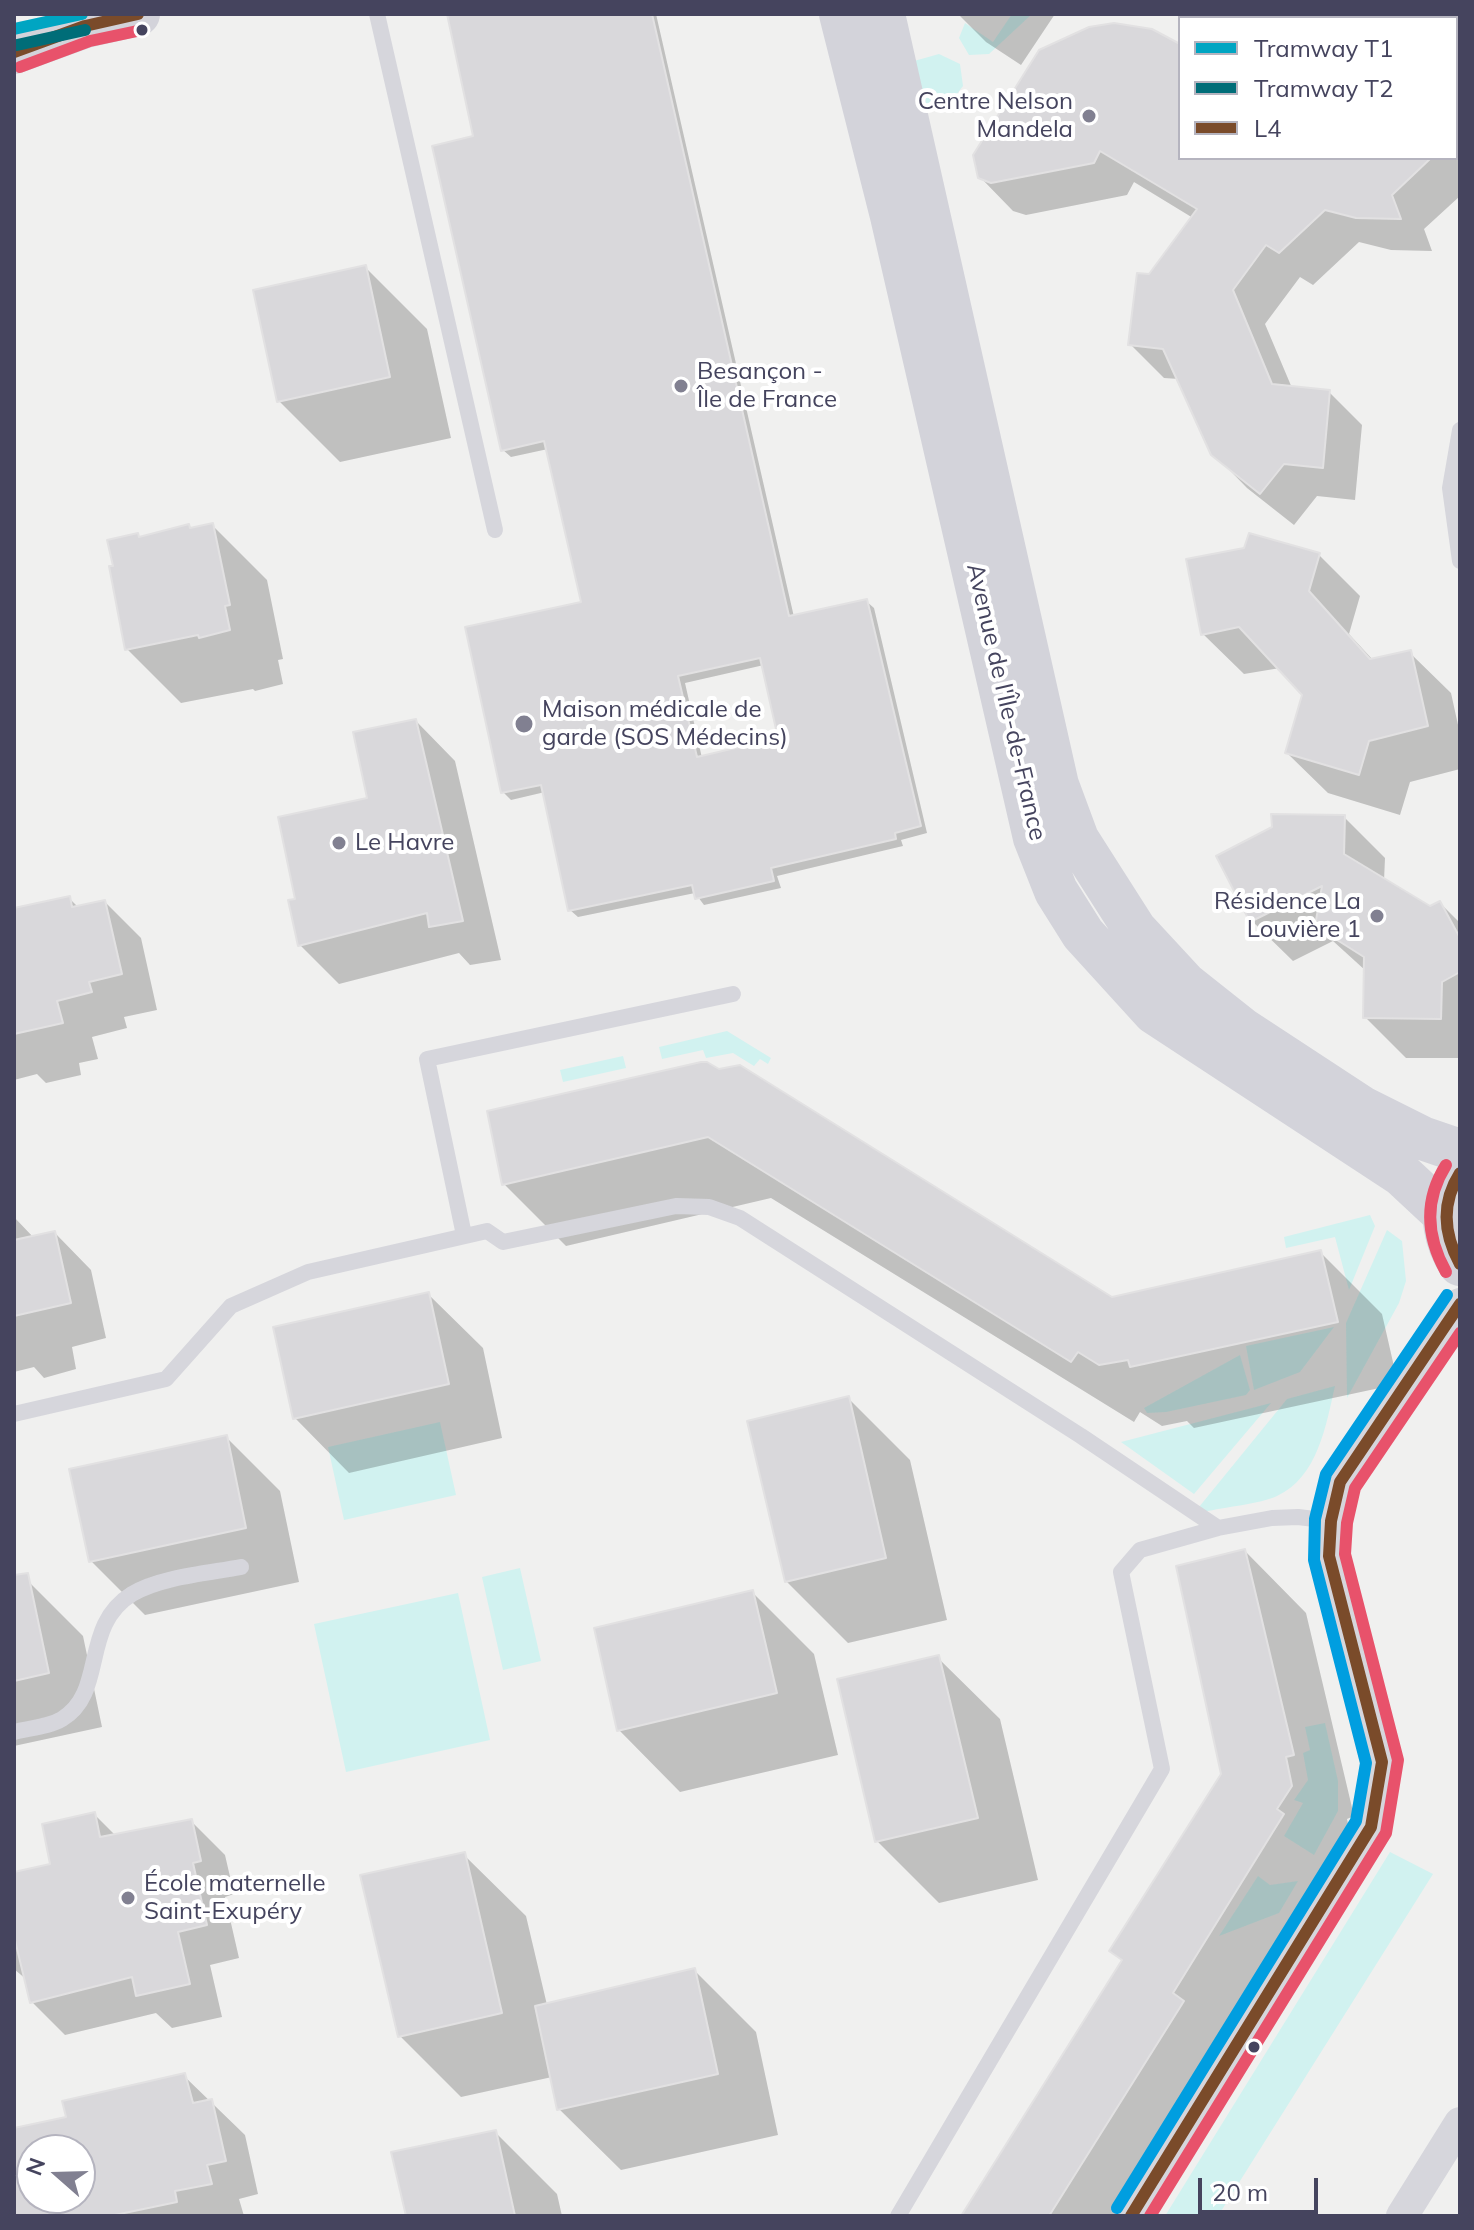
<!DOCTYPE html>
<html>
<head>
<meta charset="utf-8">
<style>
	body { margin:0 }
	#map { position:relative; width:1474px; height:2230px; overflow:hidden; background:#f0f0ef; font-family:Mulish,sans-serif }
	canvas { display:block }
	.frame { position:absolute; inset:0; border:16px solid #45445e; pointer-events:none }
	.legend { position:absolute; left:1178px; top:16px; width:280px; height:144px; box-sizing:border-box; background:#fff; border:2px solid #b5b4bf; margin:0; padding:10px 14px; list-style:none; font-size:24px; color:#45445e }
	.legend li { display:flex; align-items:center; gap:16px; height:40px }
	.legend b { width:40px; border:2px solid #b5b4bf }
	.north { position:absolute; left:16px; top:2134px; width:80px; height:80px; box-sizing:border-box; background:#fff; border:2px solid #b5b4bf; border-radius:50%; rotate:290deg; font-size:22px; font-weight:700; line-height:32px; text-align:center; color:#45445e }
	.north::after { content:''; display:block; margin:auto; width:28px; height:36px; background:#818091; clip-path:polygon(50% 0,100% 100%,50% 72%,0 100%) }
	.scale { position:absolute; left:1198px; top:2178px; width:120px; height:36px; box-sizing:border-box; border:4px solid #45445e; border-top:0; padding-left:10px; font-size:24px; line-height:28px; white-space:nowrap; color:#45445e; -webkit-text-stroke:6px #fff; paint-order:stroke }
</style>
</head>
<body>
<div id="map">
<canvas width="1474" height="2230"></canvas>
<div class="frame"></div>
<ul class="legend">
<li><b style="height:10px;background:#00a5c2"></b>Tramway T1</li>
<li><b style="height:10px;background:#006d78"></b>Tramway T2</li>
<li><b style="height:10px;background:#7a4b2a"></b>L4</li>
</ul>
<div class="north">N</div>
<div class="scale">20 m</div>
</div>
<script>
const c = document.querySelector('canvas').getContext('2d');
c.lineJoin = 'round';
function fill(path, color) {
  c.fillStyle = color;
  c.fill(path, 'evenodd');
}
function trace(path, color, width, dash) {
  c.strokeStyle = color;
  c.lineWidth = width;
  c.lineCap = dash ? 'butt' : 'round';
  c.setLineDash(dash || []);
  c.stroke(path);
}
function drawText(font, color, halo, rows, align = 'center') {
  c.font = font + ' Mulish,sans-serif';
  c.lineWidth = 8;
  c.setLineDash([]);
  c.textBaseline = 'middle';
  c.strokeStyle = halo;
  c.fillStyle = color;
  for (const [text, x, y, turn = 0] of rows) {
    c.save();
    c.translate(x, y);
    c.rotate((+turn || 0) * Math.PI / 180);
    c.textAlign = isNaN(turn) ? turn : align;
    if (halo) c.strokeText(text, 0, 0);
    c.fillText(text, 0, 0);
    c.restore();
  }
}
const green = new Path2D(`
	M 1012,14 L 1032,14 L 989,54 L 969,55 L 959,38 L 965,23 L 993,42 Z
	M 939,54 L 960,64 L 963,86 L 950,103 L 917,109 L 907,63 Z
	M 727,1031 L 771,1058 L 768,1064 L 760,1059 L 754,1066 L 733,1053 L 706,1058 L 703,1050 L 662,1059 L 659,1047 Z
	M 623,1056 L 626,1068 L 563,1082 L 560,1070 Z
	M 1370,1215 L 1375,1226 L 1349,1290 L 1335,1237 L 1286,1248 L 1284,1237 Z
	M 1387,1230 L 1402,1241 L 1406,1281 L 1399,1303 L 1347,1398 L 1346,1323 Z
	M 1334,1327 L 1300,1372 L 1254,1390 L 1246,1346 Z
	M 1240,1355 L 1250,1390 L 1246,1395 L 1166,1412 L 1147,1413 L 1144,1408 Z
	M 1335,1386 C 1326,1425 1318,1477 1277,1496 C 1260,1504 1224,1507 1204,1512 L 1199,1507 L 1287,1399 Z
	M 1271,1403 L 1194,1494 L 1121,1442 Z
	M 440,1422 L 456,1495 L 344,1520 L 328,1447 Z
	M 520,1568 L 541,1661 L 503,1670 L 482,1577 Z
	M 458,1593 L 490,1740 L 346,1772 L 314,1624 Z
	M 1325,1723 L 1338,1781 L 1338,1811 L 1314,1855 L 1284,1836 L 1303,1803 L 1294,1800 L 1308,1780 L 1303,1753 L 1310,1750 L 1305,1727 Z
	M 1390,1852 L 1433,1874 L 1218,2216 L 1165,2216 Z
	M 1258,1876 L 1270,1885 L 1298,1881 L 1279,1913 L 1219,1936 Z`);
const shadow = new Path2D(`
	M 449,14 L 656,14 L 794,617 L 866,601 L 874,608 L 927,833 L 901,840 L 903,846 L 777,876 L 781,888 L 704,905 L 695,893 L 578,917 L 570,910 L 545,792 L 511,800 L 503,792 L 583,603 L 548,449 L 511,457 L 503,450 L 476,138 ZM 764,665 L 780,740 L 702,758 L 685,683 Z
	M 958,14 L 1055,14 L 1021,65 L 986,42 Z
	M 1379,14 L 1394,14 L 1401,18 L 1376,18 Z
	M 1180,48 L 1180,158 L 1456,158 L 1456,59 L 1460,63 L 1460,196 L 1424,229 L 1432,251 L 1391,250 L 1359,242 L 1313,285 L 1300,277 L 1265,324 L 1292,388 L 1329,392 L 1362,425 L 1355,500 L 1317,496 L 1294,525 L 1247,488 L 1213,453 L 1179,379 L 1164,378 L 1130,344 L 1150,276 L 1193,218 L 1134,182 L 1127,195 L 1026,215 L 1013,211 L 980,177 Z
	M 365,267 L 427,329 L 451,438 L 340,462 L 279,401 Z
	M 188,526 L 192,530 L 213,526 L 267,580 L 283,659 L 278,660 L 283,684 L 255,691 L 253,689 L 181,703 L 127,649 L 115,567 L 141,539 Z
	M 1319,555 L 1360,596 L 1349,634 L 1373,660 L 1410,653 L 1451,693 L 1460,734 L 1460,769 L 1410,782 L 1400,815 L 1328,793 L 1287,753 L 1305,694 L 1280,668 L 1244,674 L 1203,634 Z
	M 416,721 L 455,761 L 501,960 L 470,965 L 459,953 L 339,984 L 300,945 L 369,799 Z
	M 1344,817 L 1385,858 L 1384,881 L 1430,908 L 1440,903 L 1460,923 L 1460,1058 L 1406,1058 L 1365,1017 L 1366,971 L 1333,941 L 1293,961 L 1252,921 Z
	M 69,898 L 79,908 L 105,902 L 141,938 L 157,1010 L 124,1017 L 127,1028 L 92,1037 L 98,1059 L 79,1063 L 81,1075 L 46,1083 L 37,1074 L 14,1080 L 14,934 Z
	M 702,1064 L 1112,1299 L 1320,1252 L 1382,1314 L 1398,1384 L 1194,1428 L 1187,1421 L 1162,1426 L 1140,1412 L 1134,1422 L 771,1198 L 566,1246 L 504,1184 Z
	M 14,1217 L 34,1238 L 55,1233 L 91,1270 L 106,1338 L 72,1347 L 76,1369 L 44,1378 L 34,1367 L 14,1372 Z
	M 428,1294 L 483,1348 L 502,1438 L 349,1473 L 295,1418 Z
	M 849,1399 L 910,1460 L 947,1620 L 848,1643 L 786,1581 Z
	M 226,1437 L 280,1491 L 299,1582 L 145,1615 L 91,1561 Z
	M 1245,1551 L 1306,1613 L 1354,1816 L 1347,1819 L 1353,1849 L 1235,2054 L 1245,2064 L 1149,2216 L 963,2216 L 1123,1962 L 1111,1950 L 1223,1774 Z
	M 29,1582 L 83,1636 L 102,1727 L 14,1746 L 14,1585 Z
	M 752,1592 L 814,1654 L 838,1755 L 680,1792 L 619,1730 Z
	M 938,1658 L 1000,1719 L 1038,1880 L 939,1903 L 877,1841 Z
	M 94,1814 L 116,1836 L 191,1821 L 225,1855 L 234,1894 L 225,1897 L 239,1958 L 210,1965 L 222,2017 L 172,2028 L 156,2013 L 65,2035 L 32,2002 L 27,1980 L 14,1969 L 14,1875 L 53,1865 Z
	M 464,1855 L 526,1916 L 547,2005 L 694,1970 L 756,2032 L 778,2135 L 621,2170 L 559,2109 L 552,2077 L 461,2097 L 400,2036 Z
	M 184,2076 L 245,2135 L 258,2194 L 239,2199 L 244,2216 L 14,2216 L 14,2130 L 69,2118 ZM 32,2150 L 80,2150 L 80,2198 L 32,2198 Z
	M 495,2132 L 557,2194 L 562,2216 L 408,2216 Z`);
const building = new Path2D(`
	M 447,14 L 652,14 L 789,616 L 867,599 L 921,826 L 895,833 L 896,839 L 771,868 L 774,881 L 695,899 L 692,885 L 568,911 L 541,785 L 501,793 L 465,627 L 581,602 L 544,441 L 501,451 L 432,146 L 473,136 ZM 760,658 L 778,738 L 697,757 L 678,676 Z
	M 1114,23 L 1152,29 L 1180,44 L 1180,158 L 1431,158 L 1392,195 L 1401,219 L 1356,218 L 1325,210 L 1279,253 L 1266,245 L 1233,290 L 1272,384 L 1330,390 L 1323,468 L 1284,464 L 1260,494 L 1211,455 L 1163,349 L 1128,345 L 1137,273 L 1149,274 L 1197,209 L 1100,151 L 1094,163 L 991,183 L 978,178 L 973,155 L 1039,50 L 1089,27 Z
	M 366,265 L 390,377 L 277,402 L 253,290 Z
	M 213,523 L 230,605 L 225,606 L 230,630 L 199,638 L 198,635 L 125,650 L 109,566 L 113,566 L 107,540 L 138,533 L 139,537 L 189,524 L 190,528 Z
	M 1249,533 L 1320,553 L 1309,591 L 1370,659 L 1411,650 L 1428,726 L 1369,741 L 1359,775 L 1285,753 L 1302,695 L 1239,627 L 1201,635 L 1186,559 L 1244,548 Z
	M 416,719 L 463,921 L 429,927 L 427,913 L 298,946 L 288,900 L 295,899 L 278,817 L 367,798 L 353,732 Z
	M 1271,814 L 1345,815 L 1344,854 L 1430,906 L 1440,901 L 1460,938 L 1460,972 L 1442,982 L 1441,1019 L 1363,1018 L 1364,957 L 1315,926 L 1322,886 L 1250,922 L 1216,856 L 1272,827 Z
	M 70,896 L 72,907 L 105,900 L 122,974 L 89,982 L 92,992 L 57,1001 L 63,1023 L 14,1034 L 14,908 Z
	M 701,1062 L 707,1062 L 719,1069 L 740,1065 L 1112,1297 L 1321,1250 L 1338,1322 L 1130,1367 L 1128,1360 L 1099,1365 L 1078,1352 L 1071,1362 L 708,1137 L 502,1185 L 487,1111 Z
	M 55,1231 L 71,1303 L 14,1316 L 14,1240 Z
	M 429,1292 L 449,1384 L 293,1419 L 273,1327 Z
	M 849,1396 L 886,1558 L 785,1582 L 747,1421 Z
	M 227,1435 L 246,1528 L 89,1562 L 69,1469 Z
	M 1245,1549 L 1294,1755 L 1286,1757 L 1292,1786 L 1277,1809 L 1284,1814 L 1173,1993 L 1184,2001 L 1049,2216 L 961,2216 L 1122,1960 L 1109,1951 L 1221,1774 L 1176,1566 Z
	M 28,1573 L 49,1673 L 14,1681 L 14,1575 Z
	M 753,1590 L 777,1693 L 617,1731 L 594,1628 Z
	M 939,1655 L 978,1818 L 875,1842 L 837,1679 Z
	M 95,1812 L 100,1837 L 192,1819 L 201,1861 L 193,1863 L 207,1925 L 178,1932 L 190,1984 L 136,1996 L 132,1977 L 30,2003 L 14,1936 L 14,1872 L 50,1864 L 42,1824 Z
	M 465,1852 L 502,2013 L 398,2037 L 360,1875 Z
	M 695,1968 L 718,2074 L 557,2110 L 535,2006 Z
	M 185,2073 L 193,2103 L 212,2099 L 226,2161 L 207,2165 L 212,2184 L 175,2191 L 177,2202 L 110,2216 L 14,2216 L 14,2128 L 66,2117 L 62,2101 ZM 32,2150 L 80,2150 L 80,2198 L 32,2198 Z
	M 496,2130 L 515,2216 L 406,2216 L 391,2152 Z`);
const lane = new Path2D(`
	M 377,14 L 495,530
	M 1460,430 L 1450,488 L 1460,561
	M 464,1235 L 427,1059 L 733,994
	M 14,1414 L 166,1379 L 231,1306 L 308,1272 L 487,1231 L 503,1242 L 676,1206 L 709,1207 L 740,1218 L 1081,1436 L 1218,1528
	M 14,1732 C 29,1728 49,1727 62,1719 C 107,1692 80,1626 132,1594 C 160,1577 209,1573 241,1567
	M 898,2216 L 1162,1769 L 1121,1572 L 1140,1550 L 1218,1528 L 1272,1518 L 1298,1517 L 1331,1521`);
const street = new Path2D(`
	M 1131,2216 L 1371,1827 L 1382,1762 L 1329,1556 L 1331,1521 L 1340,1482 L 1460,1304
	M 1402,2216 L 1460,2123`);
const secondary = new Path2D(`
	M 841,14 L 892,216 L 1035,838 L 1056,891 L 1083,934 L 1154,1012 L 1401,1174 L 1445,1215
	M 883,14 L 1057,785 L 1077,839 L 1135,930 L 1185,984 L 1243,1030 L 1362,1108 L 1422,1138 L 1460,1151
	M 14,52 L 85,26 L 138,14
	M 1451,1189 C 1439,1214 1446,1242 1460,1264`);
const bus1 = new Path2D(`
	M 14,52 L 85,26 L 138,14
	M 1460,1173 C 1441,1203 1443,1233 1460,1264
	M 1131,2216 L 1371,1827 L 1382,1762 L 1329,1556 L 1331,1521 L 1340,1482 L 1460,1304`);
const bus2 = new Path2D(`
	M 20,67 L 90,41 L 142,30
	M 1446,1272 C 1426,1236 1424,1200 1446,1165
	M 1150,2216 L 1386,1833 L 1398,1760 L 1345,1554 L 1347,1523 L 1355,1488 L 1460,1333`);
const bus3 = new Path2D(`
	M 1117,2208 L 1356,1821 L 1366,1763 L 1314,1560 L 1315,1519 L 1326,1474 L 1447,1295`);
const tram1 = new Path2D(`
	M 14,29 L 82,14`);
const tram2 = new Path2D(`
	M 17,45 L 85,30`);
const markers = [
	[142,30,7,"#45445e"],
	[1089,116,8,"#818091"],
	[681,386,8,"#818091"],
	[524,724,10,"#818091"],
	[339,843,8,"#818091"],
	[1377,916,8,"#818091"],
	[128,1898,8,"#818091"],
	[1254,2047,7,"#45445e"]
];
const poiNames = [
	["Centre Nelson",1073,102,"right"],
	["Mandela",1073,130,"right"],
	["Besançon -",697,372],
	["Île de France",697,400],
	["Maison médicale de",542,710],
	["garde (SOS Médecins)",542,738],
	["Le Havre",355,843],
	["Résidence La",1361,902,"right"],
	["Louvière 1",1361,930,"right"],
	["École maternelle",144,1884],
	["Saint-Exupéry",144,1912]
];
const streetNames = [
	["Avenue de l'Île-de-France",1006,702,77]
];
fill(green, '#d1f2f0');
fill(shadow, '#0003');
fill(building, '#d9d8db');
trace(building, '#e2e1e2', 2);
trace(lane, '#d6d6dc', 16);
trace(street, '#d6d6dc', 32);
trace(secondary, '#d3d3da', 44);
trace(bus1, '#7a4b2a', 12);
trace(bus2, '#e8526b', 12);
trace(bus3, '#009ee0', 12);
trace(tram1, '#00a5c2', 12);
trace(tram2, '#006d78', 12);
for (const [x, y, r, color] of markers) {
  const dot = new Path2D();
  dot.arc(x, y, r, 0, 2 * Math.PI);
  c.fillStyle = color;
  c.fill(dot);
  trace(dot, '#fff', 3);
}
drawText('24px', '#45445e', '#fff', poiNames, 'left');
drawText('24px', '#45445e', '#fff', streetNames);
</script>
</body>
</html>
